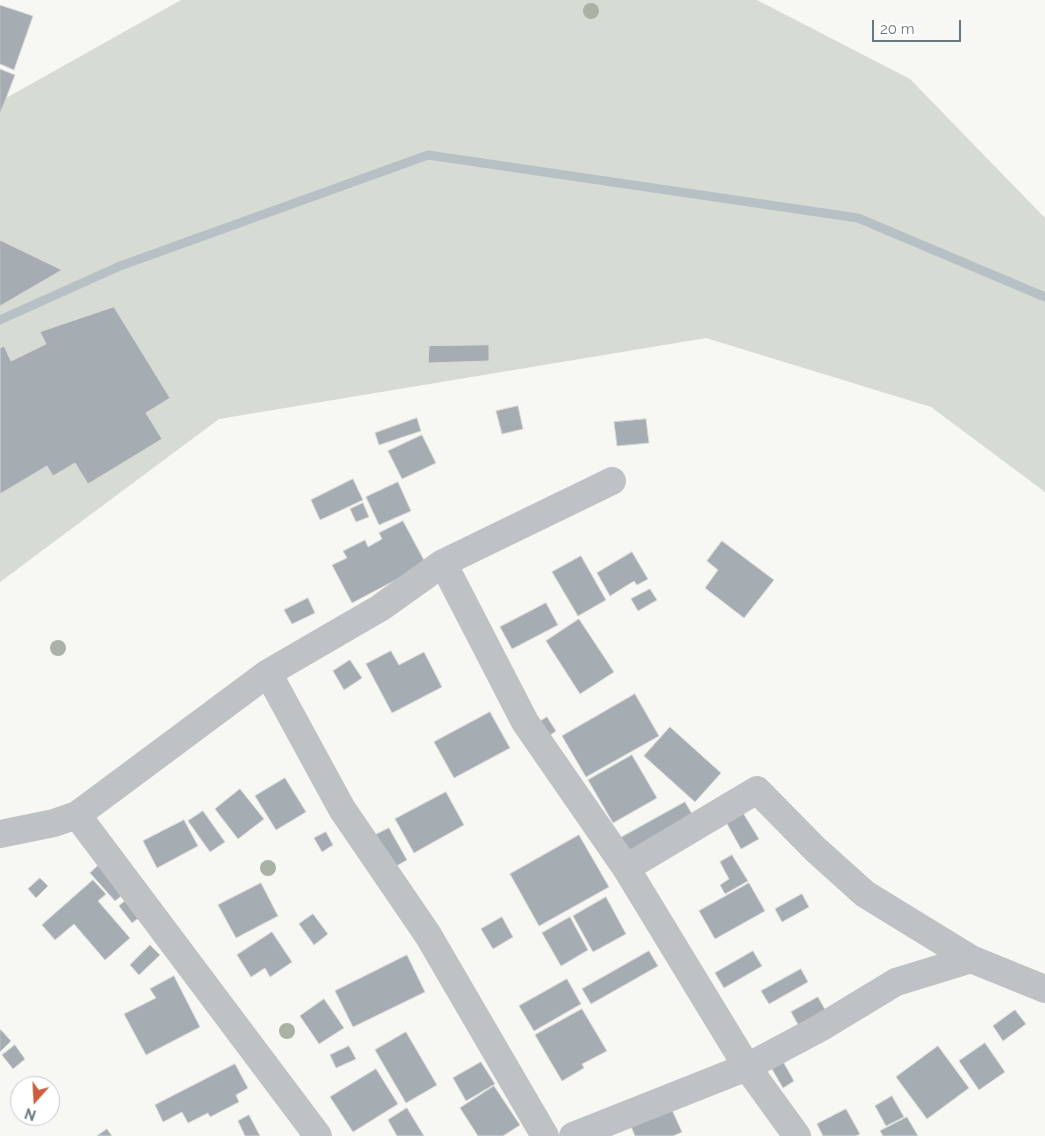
<!DOCTYPE html>
<html>
<head>
<meta charset="utf-8">
<style>
	body { margin:0 }
	#map { position:relative; width:1045px; height:1136px; overflow:hidden; background:#f7f7f4; font-family:Raleway,sans-serif }
	canvas { display:block }
	.north { position:absolute; left:10px; top:1076px; width:50px; height:50px; box-sizing:border-box; background:#fff; border:1px solid #c3c9cd; border-radius:50%; rotate:199deg; font-size:14px; font-weight:700; line-height:20px; text-align:center; color:#697781 }
	.north::after { content:''; display:block; margin:auto; width:18px; height:22px; background:#cd5d3d; clip-path:polygon(50% 0,100% 100%,50% 72%,0 100%) }
	.scale { position:absolute; left:872px; top:20px; width:89px; height:22px; box-sizing:border-box; border:2px solid #697781; border-top:0; padding-left:6px; font-size:15px; line-height:18px; white-space:nowrap; color:#697781; -webkit-text-stroke:4px #fff; paint-order:stroke }
</style>
</head>
<body>
<div id="map">
<canvas width="1045" height="1136"></canvas>
<div class="north">N</div>
<div class="scale">20 m</div>
</div>
<script>
const c = document.querySelector('canvas').getContext('2d');
c.lineJoin = 'round';
function fill(path, color) {
  c.fillStyle = color;
  c.fill(path, 'evenodd');
}
function trace(path, color, width, dash) {
  c.strokeStyle = color;
  c.lineWidth = width;
  c.lineCap = dash ? 'butt' : 'round';
  c.setLineDash(dash || []);
  c.stroke(path);
}
const green = new Path2D(`
	M 181,0 L 757,0 L 910,79 L 1045,218 L 1045,492 L 931,407 L 706,338 L 219,419 L 0,582 L 0,107 L 6,98 Z`);
const stream = new Path2D(`
	M 0,320 L 120,266 L 428,155 L 858,218 L 1045,297`);
const building = new Path2D(`
	M 0,5 L 33,16 L 14,70 L 0,64 Z
	M 0,69 L 15,75 L 0,114 Z
	M 0,240 L 62,270 L 0,306 Z
	M 114,307 L 170,398 L 146,413 L 162,439 L 88,484 L 75,463 L 53,476 L 47,466 L 0,494 L 0,348 L 4,346 L 11,361 L 46,344 L 40,332 Z
	M 489,345 L 489,361 L 428,363 L 429,346 Z
	M 518,406 L 523,429 L 502,434 L 496,411 Z
	M 417,418 L 421,431 L 379,445 L 375,433 Z
	M 646,419 L 649,443 L 617,446 L 614,422 Z
	M 422,435 L 436,463 L 402,479 L 388,451 Z
	M 353,479 L 363,500 L 320,520 L 311,500 Z
	M 398,482 L 411,511 L 379,525 L 366,497 Z
	M 363,503 L 369,517 L 356,522 L 350,509 Z
	M 403,521 L 426,564 L 352,603 L 332,565 L 347,558 L 343,551 L 365,540 L 368,547 L 382,539 L 379,533 Z
	M 722,541 L 774,580 L 744,618 L 705,588 L 718,570 L 707,561 Z
	M 632,552 L 648,579 L 637,585 L 634,581 L 610,596 L 597,573 Z
	M 581,556 L 606,600 L 578,616 L 552,572 Z
	M 650,589 L 657,600 L 638,611 L 631,599 Z
	M 308,598 L 315,613 L 292,624 L 284,610 Z
	M 546,603 L 558,625 L 512,649 L 500,627 Z
	M 579,619 L 614,672 L 580,694 L 546,641 Z
	M 391,651 L 399,665 L 424,652 L 442,687 L 392,713 L 366,664 Z
	M 350,660 L 362,678 L 344,690 L 333,671 Z
	M 635,694 L 659,736 L 586,777 L 562,736 Z
	M 490,712 L 510,748 L 454,778 L 434,742 Z
	M 547,717 L 556,731 L 546,738 L 536,724 Z
	M 670,727 L 721,773 L 695,802 L 644,756 Z
	M 632,755 L 657,798 L 613,823 L 588,780 Z
	M 285,778 L 306,812 L 276,830 L 255,796 Z
	M 240,789 L 264,819 L 238,839 L 215,809 Z
	M 446,792 L 464,825 L 414,853 L 395,819 Z
	M 685,802 L 695,819 L 630,855 L 620,838 Z
	M 203,811 L 225,842 L 210,852 L 188,821 Z
	M 743,813 L 759,839 L 741,849 L 726,822 Z
	M 184,820 L 198,846 L 157,868 L 143,841 Z
	M 389,828 L 407,860 L 389,870 L 371,837 Z
	M 326,832 L 333,845 L 322,852 L 314,838 Z
	M 579,835 L 609,887 L 539,926 L 510,874 Z
	M 732,855 L 748,881 L 725,894 L 720,885 L 729,879 L 720,862 Z
	M 101,863 L 126,892 L 115,901 L 90,873 Z
	M 40,878 L 48,886 L 36,898 L 28,889 Z
	M 93,880 L 106,894 L 98,901 L 130,938 L 105,960 L 74,924 L 55,940 L 42,925 Z
	M 261,883 L 278,916 L 236,938 L 218,905 Z
	M 749,883 L 765,911 L 715,939 L 699,911 Z
	M 802,894 L 809,907 L 782,922 L 775,909 Z
	M 131,896 L 145,913 L 132,923 L 119,906 Z
	M 606,897 L 626,934 L 593,952 L 573,916 Z
	M 313,914 L 328,934 L 314,945 L 299,924 Z
	M 502,917 L 513,937 L 493,949 L 481,929 Z
	M 570,917 L 588,950 L 561,966 L 542,933 Z
	M 272,932 L 292,962 L 270,977 L 265,968 L 251,977 L 237,955 Z
	M 150,945 L 160,955 L 139,975 L 130,965 Z
	M 649,951 L 658,966 L 591,1004 L 582,989 Z
	M 753,951 L 762,966 L 724,988 L 715,973 Z
	M 407,955 L 425,992 L 353,1027 L 335,991 Z
	M 801,969 L 808,982 L 769,1004 L 761,991 Z
	M 174,976 L 200,1027 L 146,1055 L 124,1014 L 156,998 L 150,989 Z
	M 567,979 L 581,1004 L 534,1031 L 519,1006 Z
	M 818,997 L 827,1013 L 800,1028 L 791,1012 Z
	M 324,999 L 344,1028 L 319,1044 L 300,1016 Z
	M 582,1009 L 607,1051 L 582,1064 L 584,1068 L 562,1081 L 535,1035 Z
	M 1015,1010 L 1026,1024 L 1003,1041 L 993,1026 Z
	M 0,1029 L 11,1041 L 0,1052 Z
	M 406,1032 L 437,1085 L 406,1103 L 375,1050 Z
	M 985,1043 L 1005,1072 L 979,1090 L 959,1061 Z
	M 15,1045 L 25,1059 L 13,1069 L 2,1055 Z
	M 349,1046 L 356,1059 L 336,1068 L 330,1055 Z
	M 938,1046 L 969,1088 L 927,1119 L 896,1077 Z
	M 781,1058 L 794,1081 L 783,1088 L 769,1064 Z
	M 481,1062 L 495,1084 L 466,1101 L 453,1078 Z
	M 235,1064 L 248,1088 L 236,1095 L 239,1102 L 210,1117 L 208,1113 L 188,1123 L 182,1112 L 163,1122 L 155,1105 Z
	M 376,1069 L 398,1104 L 353,1132 L 330,1097 Z
	M 494,1086 L 520,1125 L 503,1136 L 478,1136 L 460,1108 Z
	M 892,1096 L 904,1117 L 886,1126 L 875,1106 Z
	M 668,1101 L 682,1132 L 673,1136 L 635,1136 L 628,1119 Z
	M 407,1108 L 424,1136 L 397,1136 L 388,1120 Z
	M 846,1109 L 860,1134 L 856,1136 L 823,1136 L 817,1124 Z
	M 249,1115 L 260,1136 L 245,1136 L 238,1121 Z
	M 907,1117 L 918,1136 L 883,1136 L 880,1131 Z
	M 107,1129 L 112,1136 L 97,1136 Z`);
const minor = new Path2D(`
	M 443,563 L 525,722 L 626,868 L 747,1067 L 797,1136
	M 268,673 L 342,809 L 428,935 L 545,1136
	M 77,815 L 318,1136
	M 0,834 L 54,823 L 77,815 L 268,673 L 380,608 L 443,563 L 612,481
	M 626,868 L 757,790 L 815,849 L 865,894 L 971,959 L 1045,989
	M 573,1136 L 747,1067 L 820,1028 L 896,982 L 971,959`);
const trees = [
	[591,11],
	[58,648],
	[268,868],
	[287,1031]
];
fill(green, '#d6dbd4');
trace(stream, '#b7c1c5', 9);
fill(building, '#a6adb2');
trace(building, '#d8d8d6', 1);
trace(minor, '#bec2c5', 28);
c.fillStyle = '#aab2a6';
for (const [x, y] of trees) {
  c.beginPath();
  c.arc(x, y, 8, 0, 2 * Math.PI);
  c.fill();
}
</script>
</body>
</html>
